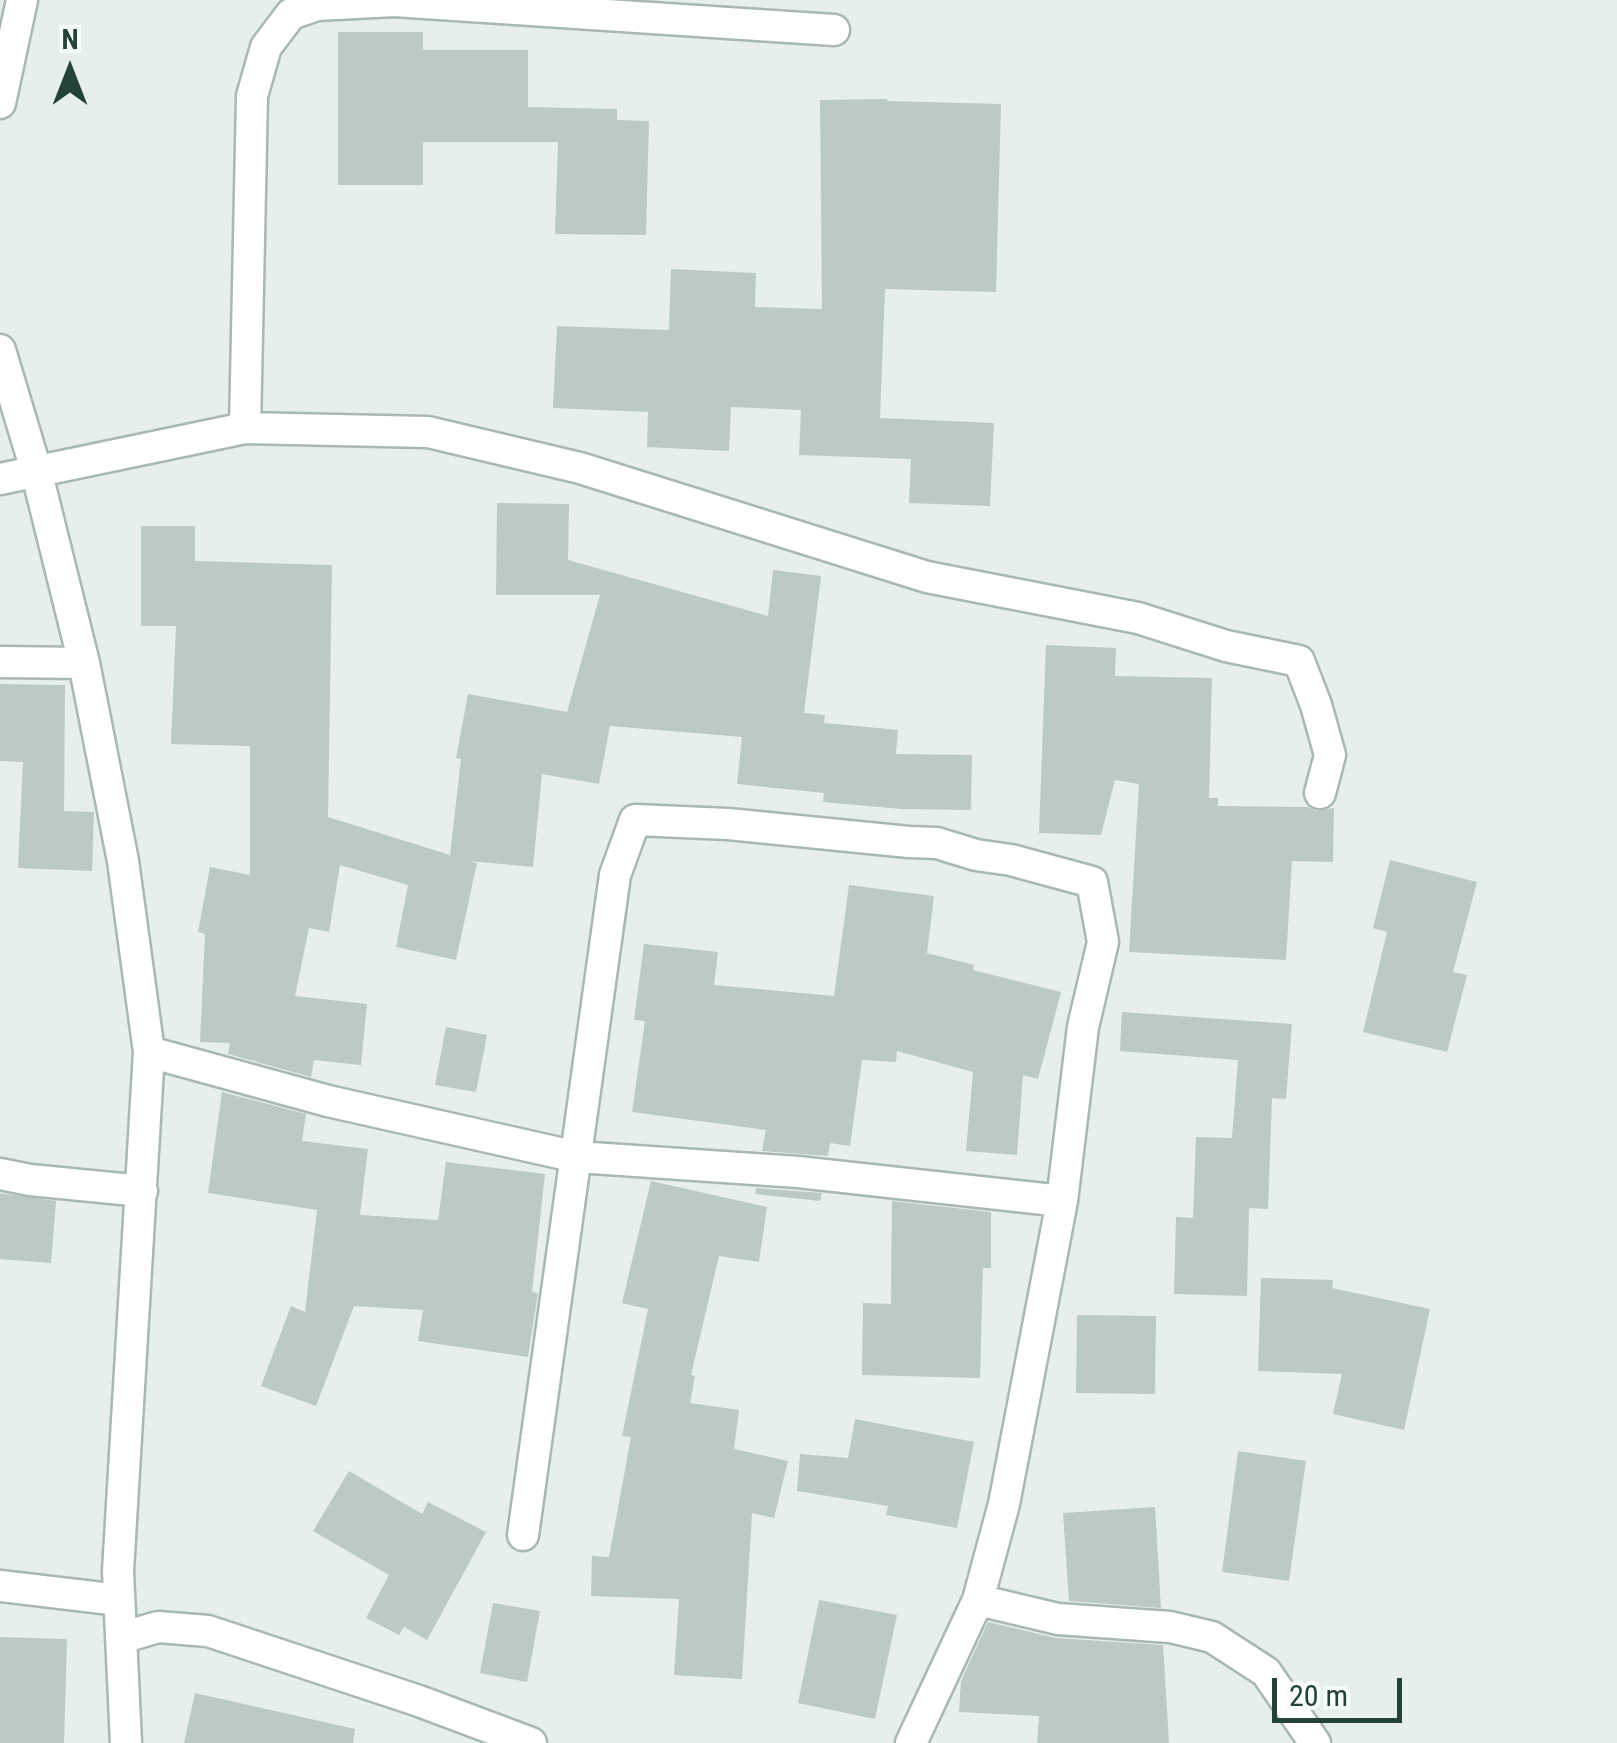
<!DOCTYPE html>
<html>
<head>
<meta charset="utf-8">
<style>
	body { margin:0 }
	#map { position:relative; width:1617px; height:1743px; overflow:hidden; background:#e6efeb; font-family:"Roboto Condensed",sans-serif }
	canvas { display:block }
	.north { position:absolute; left:20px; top:20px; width:100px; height:100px; -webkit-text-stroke:8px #f7fbf9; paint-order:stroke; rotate:0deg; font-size:28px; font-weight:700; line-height:40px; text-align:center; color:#24423a }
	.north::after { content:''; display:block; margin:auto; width:35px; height:45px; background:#24423a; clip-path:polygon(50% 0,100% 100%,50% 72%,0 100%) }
	.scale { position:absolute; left:1272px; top:1678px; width:130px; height:45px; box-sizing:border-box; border:5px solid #24423a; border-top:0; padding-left:12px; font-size:30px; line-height:35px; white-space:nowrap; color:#24423a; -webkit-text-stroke:8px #f7fbf9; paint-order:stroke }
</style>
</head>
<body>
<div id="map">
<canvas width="1617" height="1743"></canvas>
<div class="north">N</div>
<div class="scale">20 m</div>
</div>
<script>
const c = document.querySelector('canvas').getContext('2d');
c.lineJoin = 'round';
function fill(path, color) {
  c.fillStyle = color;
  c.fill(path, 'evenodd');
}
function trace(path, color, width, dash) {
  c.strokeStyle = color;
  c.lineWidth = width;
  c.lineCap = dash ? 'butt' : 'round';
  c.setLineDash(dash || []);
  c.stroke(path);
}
const building = new Path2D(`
	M 338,32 L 423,32 L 423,50 L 528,50 L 528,107 L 617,109 L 617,120 L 649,121 L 646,235 L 555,234 L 558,142 L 423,142 L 423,185 L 338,185 Z
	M 887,99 L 887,101 L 1001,104 L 996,292 L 885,289 L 880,418 L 994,423 L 990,506 L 909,503 L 911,459 L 799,455 L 801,410 L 731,407 L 729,451 L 647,447 L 648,412 L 553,408 L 557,326 L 669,330 L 671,269 L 756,273 L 755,307 L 822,309 L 820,100 Z
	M 497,503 L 569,504 L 568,560 L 768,616 L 773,570 L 821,576 L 804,713 L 825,715 L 824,723 L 898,730 L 896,754 L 972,755 L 971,810 L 902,809 L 823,802 L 824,793 L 737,784 L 742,737 L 610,726 L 599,784 L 542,774 L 533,867 L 469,861 L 477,863 L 456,960 L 396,947 L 408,885 L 340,865 L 329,932 L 309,928 L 295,996 L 367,1004 L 361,1065 L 314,1060 L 311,1077 L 228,1054 L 230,1043 L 200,1042 L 205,934 L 198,932 L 210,867 L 250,875 L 250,746 L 171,744 L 176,626 L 141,626 L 141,526 L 195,526 L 195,561 L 332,565 L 328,817 L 450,855 L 461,759 L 456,758 L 468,694 L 567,712 L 600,595 L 496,595 Z
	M 1046,645 L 1116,648 L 1115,676 L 1212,678 L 1209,798 L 1218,798 L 1218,806 L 1308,807 L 1316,811 L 1334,808 L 1333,862 L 1292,861 L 1286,960 L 1129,952 L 1139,784 L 1115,780 L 1101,835 L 1039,833 Z
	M 0,684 L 65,685 L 64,811 L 94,812 L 92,871 L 18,868 L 23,762 L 0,761 Z
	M 1390,860 L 1477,882 L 1453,972 L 1467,975 L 1447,1052 L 1363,1032 L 1387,932 L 1373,928 Z
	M 849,885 L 934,896 L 927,953 L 974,965 L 973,970 L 1061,992 L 1038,1079 L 1023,1075 L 1017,1155 L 966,1151 L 973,1072 L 897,1051 L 896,1062 L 862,1060 L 850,1146 L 830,1143 L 828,1156 L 762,1151 L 766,1130 L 632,1112 L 645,1021 L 634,1020 L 644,944 L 718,952 L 714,985 L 834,996 Z
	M 1122,1012 L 1292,1024 L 1286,1099 L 1272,1098 L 1268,1209 L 1249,1208 L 1247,1296 L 1174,1294 L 1176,1217 L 1193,1218 L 1196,1137 L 1232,1138 L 1238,1060 L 1120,1051 Z
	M 446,1027 L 487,1035 L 476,1092 L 435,1085 Z
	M 222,1092 L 306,1114 L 302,1141 L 368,1149 L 360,1215 L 438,1220 L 446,1162 L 545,1174 L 532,1292 L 538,1293 L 528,1357 L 418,1341 L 423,1310 L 354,1306 L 316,1406 L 261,1386 L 291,1306 L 305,1312 L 317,1210 L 208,1193 Z
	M 651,1181 L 767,1207 L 759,1262 L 719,1256 L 691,1375 L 695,1376 L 690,1403 L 739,1410 L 734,1449 L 788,1461 L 774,1518 L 752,1513 L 742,1679 L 674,1675 L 679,1599 L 591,1596 L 592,1556 L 609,1557 L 631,1437 L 622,1436 L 648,1309 L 622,1303 Z
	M 756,1188 L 796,1191 L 822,1193 L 820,1201 L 755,1194 Z
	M 0,1193 L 56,1201 L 51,1263 L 0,1259 Z
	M 892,1201 L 991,1212 L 991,1268 L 983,1268 L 980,1378 L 862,1375 L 863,1303 L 891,1304 Z
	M 1261,1278 L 1333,1280 L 1332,1288 L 1430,1309 L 1404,1430 L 1333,1414 L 1342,1374 L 1258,1371 Z
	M 1077,1315 L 1156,1316 L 1155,1394 L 1076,1393 Z
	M 855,1419 L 974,1442 L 957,1528 L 886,1515 L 888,1506 L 797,1491 L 800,1454 L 848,1458 Z
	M 1238,1451 L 1306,1461 L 1289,1581 L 1222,1572 Z
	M 349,1471 L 422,1514 L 428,1502 L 486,1532 L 427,1640 L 404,1627 L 399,1635 L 366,1618 L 389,1575 L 313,1531 Z
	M 1155,1507 L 1161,1608 L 1069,1601 L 1063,1513 Z
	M 819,1600 L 897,1615 L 875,1719 L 798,1703 Z
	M 493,1603 L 540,1611 L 527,1682 L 480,1673 Z
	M 988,1622 L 1056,1638 L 1163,1645 L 1169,1743 L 1037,1743 L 1039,1716 L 959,1712 L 961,1681 Z
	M 0,1637 L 67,1639 L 64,1743 L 0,1743 Z
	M 195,1693 L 355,1729 L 353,1743 L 184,1743 Z`);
const minor = new Path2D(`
	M 0,103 L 22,0
	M 0,350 L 36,470 L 84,663 L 123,861 L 149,1052 L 118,1571 L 126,1743
	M 245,428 L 252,96 L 266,47 L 291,14 L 317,5 L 394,1 L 834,30
	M 0,479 L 245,428 L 428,432 L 580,468 L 927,577 L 1138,618 L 1226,646 L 1299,661 L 1316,705 L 1330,755 L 1320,793
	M 0,662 L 84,663
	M 149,1052 L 328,1101 L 577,1157 L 798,1172 L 1062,1201
	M 0,1174 L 30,1180 L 142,1191
	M 523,1535 L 615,875 L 635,820 L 728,824 L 909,842 L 937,843 L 976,855 L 1011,860 L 1092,882 L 1103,942 L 1083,1027 L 1062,1201 L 1004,1504 L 978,1600 L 911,1743
	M 0,1586 L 119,1600
	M 978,1600 L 1058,1619 L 1170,1627 L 1212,1637 L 1266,1672 L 1315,1743
	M 121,1638 L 158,1627 L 208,1631 L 419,1701 L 531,1743`);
fill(building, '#bbcac4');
trace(minor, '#a8b8b2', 35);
trace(minor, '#fff', 30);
</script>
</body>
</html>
